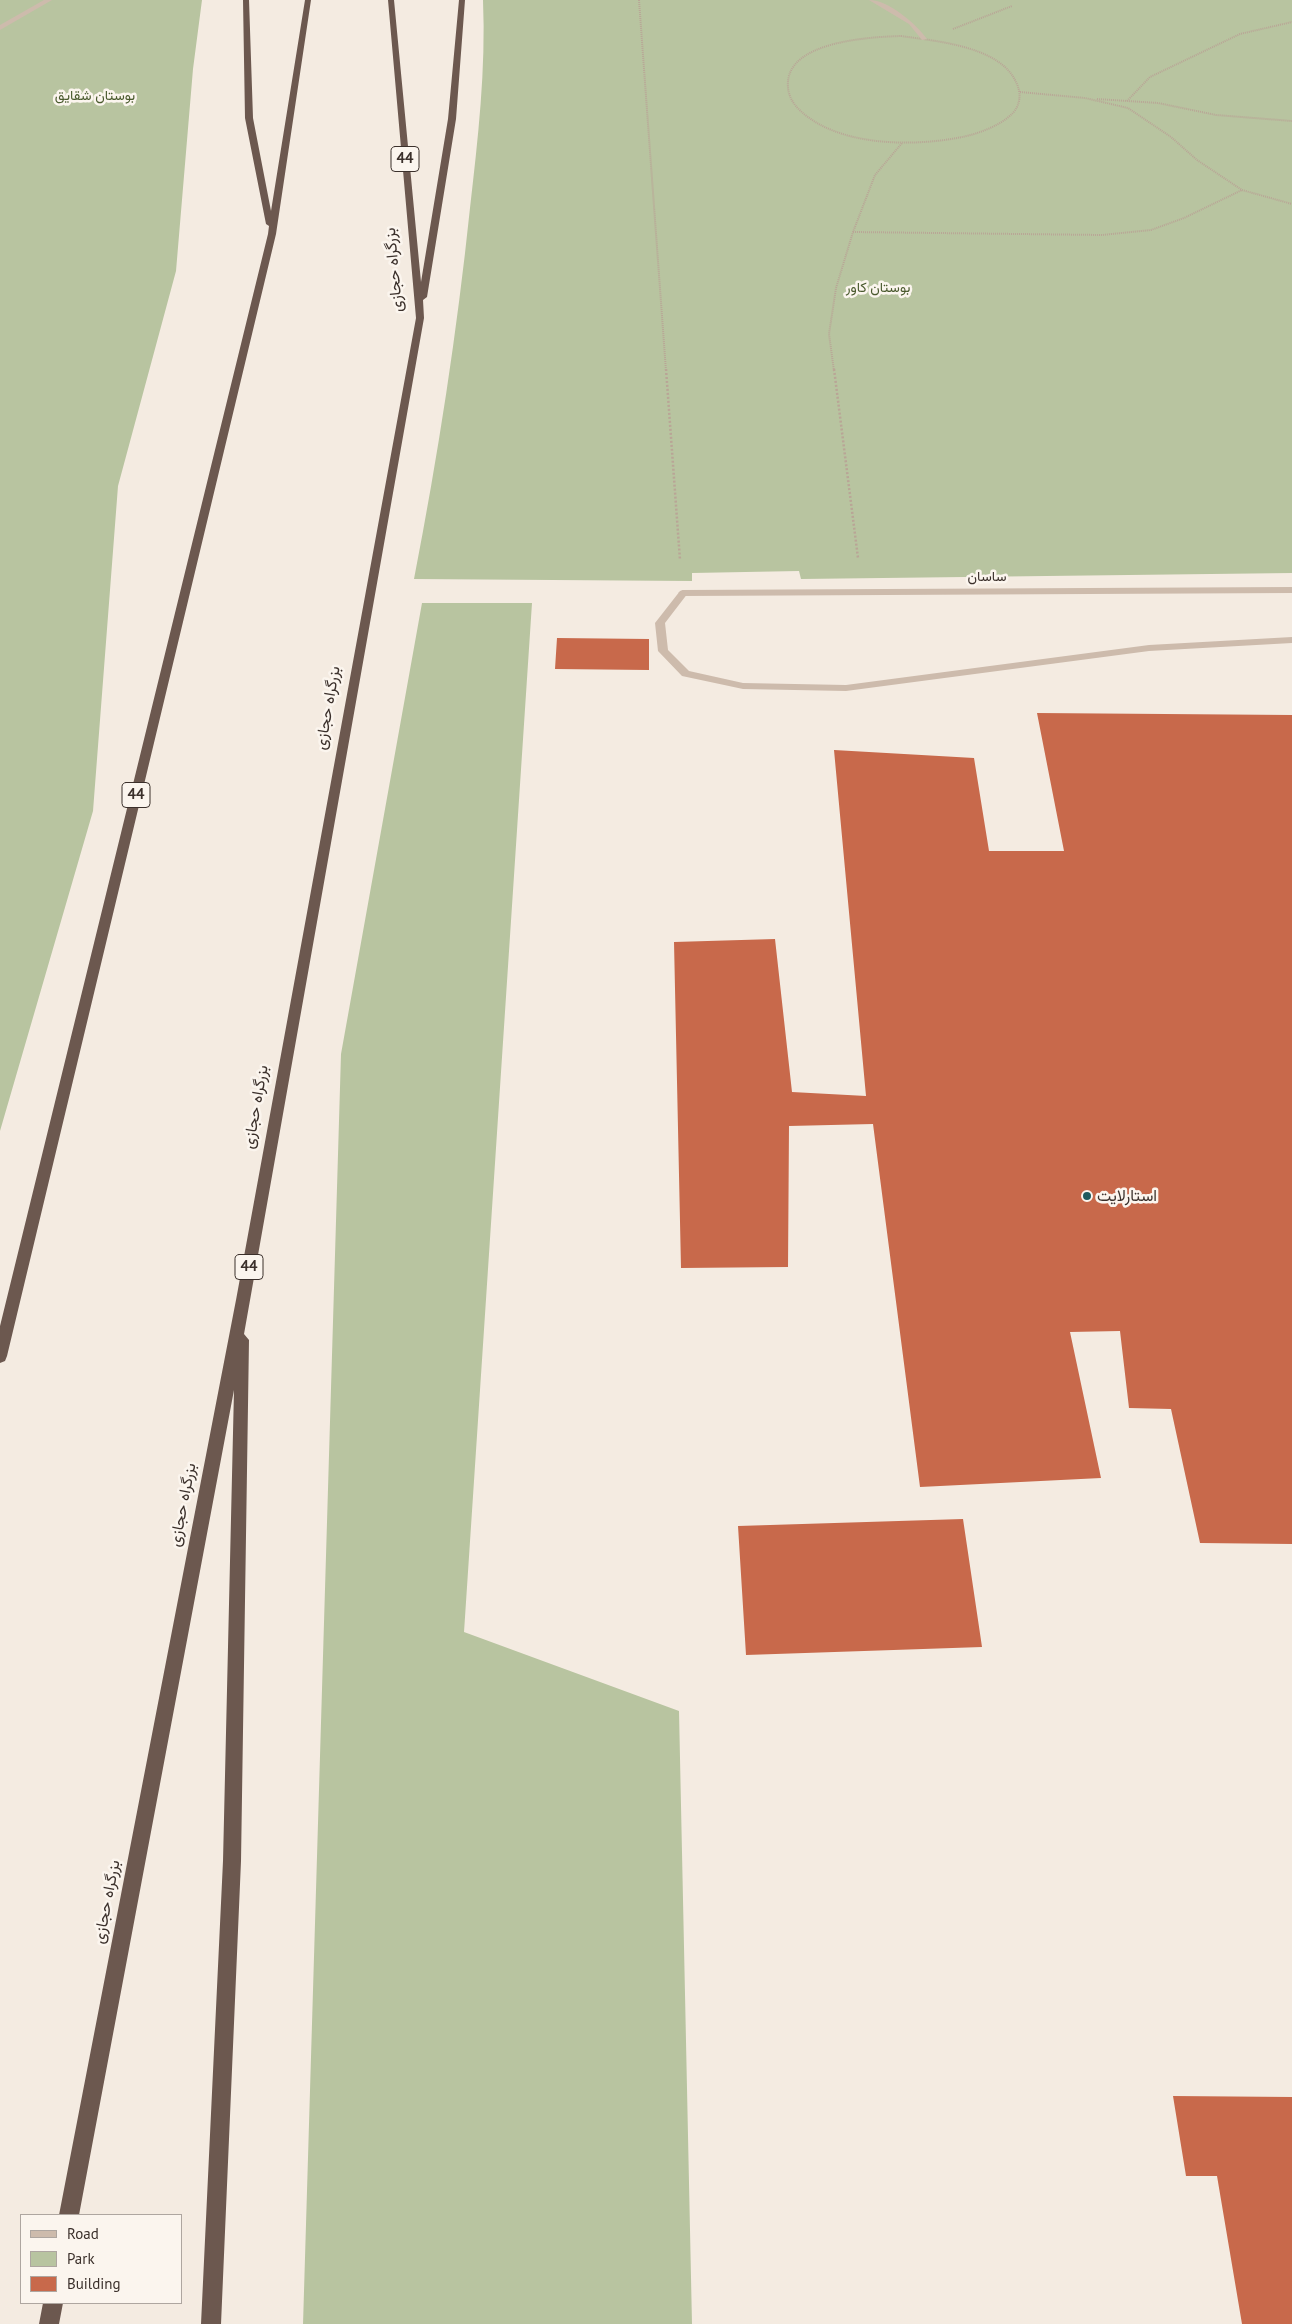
<!DOCTYPE html>
<html>
<head>
<meta charset="utf-8">
<style>
	body { margin:0 }
	#map { position:relative; width:1292px; height:2324px; overflow:hidden; background:#f4ebe1; font-family:"PT Sans",sans-serif }
	canvas { display:block }
	.legend { position:absolute; left:20px; top:2214px; width:162px; height:90px; box-sizing:border-box; background:#fbf5ee; border:1px solid #aea6a0; margin:0; padding:6px 9px; list-style:none; font-size:15px; color:#3b302b }
	.legend li { display:flex; align-items:center; gap:10px; height:25px }
	.legend b { width:25px; border:1px solid #aea6a0 }
</style>
</head>
<body>
<div id="map">
<canvas width="1292" height="2324"></canvas>
<ul class="legend">
<li><b style="height:6px;background:#cdbbac"></b>Road</li>
<li><b style="height:14px;background:#b8c4a0"></b>Park</li>
<li><b style="height:14px;background:#c8694b"></b>Building</li>
</ul>
</div>
<script>
const c = document.querySelector('canvas').getContext('2d');
c.lineJoin = 'round';
function fill(path, color) {
  c.fillStyle = color;
  c.fill(path, 'evenodd');
}
function trace(path, color, width, dash) {
  c.strokeStyle = color;
  c.lineWidth = width;
  c.lineCap = dash ? 'butt' : 'round';
  c.setLineDash(dash || []);
  c.stroke(path);
}
function drawText(font, color, halo, rows, align = 'center') {
  c.font = font + ' "PT Sans",Vazirmatn,sans-serif';
  c.lineWidth = 5;
  c.setLineDash([]);
  c.textBaseline = 'middle';
  c.strokeStyle = halo;
  c.fillStyle = color;
  for (const [text, x, y, turn = 0] of rows) {
    c.save();
    c.translate(x, y);
    c.rotate((+turn || 0) * Math.PI / 180);
    c.textAlign = isNaN(turn) ? turn : align;
    if (halo) c.strokeText(text, 0, 0);
    c.fillText(text, 0, 0);
    c.restore();
  }
}
const green = new Path2D(`
	M 0,0 L 202,0 L 193,69 L 176,271 L 118,486 L 93,811 L 0,1131 Z
	M 483,0 L 1292,0 L 1292,573 L 801,579 L 799,571 L 692,573 L 692,581 L 414,579 C 438,456 457,332 470,208 C 478,139 486,69 483,0 Z
	M 422,603 L 532,603 L 464,1632 L 679,1711 L 692,2324 L 303,2324 L 341,1054 Z`);
const building = new Path2D(`
	M 557,638 L 649,639 L 649,670 L 555,669 Z
	M 1037,713 L 1292,715 L 1292,1544 L 1200,1543 L 1171,1409 L 1129,1408 L 1120,1331 L 1070,1332 L 1101,1478 L 920,1487 L 873,1124 L 789,1126 L 788,1267 L 681,1268 L 674,942 L 775,939 L 792,1092 L 866,1096 L 834,750 L 974,758 L 989,851 L 1064,851 Z
	M 963,1519 L 982,1647 L 746,1655 L 738,1526 Z
	M 1173,2096 L 1292,2097 L 1292,2324 L 1242,2324 L 1217,2176 L 1186,2176 Z`);
const pathFar1 = new Path2D(`
	M 639,0 L 666,371
	M 953,29 L 1012,6
	M 901,36 C 935,41 1000,46 1016,82 C 1020,90 1021,98 1017,107 C 1009,123 978,134 962,137 C 918,146 857,146 817,123 C 804,115 789,104 788,87 C 784,41 871,37 901,36 Z
	M 1020,92 L 1085,98 L 1128,108 L 1171,137 L 1197,160 L 1242,190 L 1292,204
	M 1097,99 L 1158,103 L 1216,115 L 1292,121
	M 1127,101 L 1150,77 L 1240,34 L 1292,22
	M 853,232 L 1102,235 L 1151,230 L 1184,218 L 1242,190
	M 834,371 L 829,334 L 836,288 L 853,232 L 875,175 L 902,143`);
const path = new Path2D(`
	M 666,369 L 680,560
	M 834,369 L 858,558`);
const service = new Path2D(`
	M 44,0 L 52,0 L 0,30 L 0,25 Z
	M 869,0 C 889,0 916,24 927,39 L 922,40 L 909,24 Z
	M 683,590 L 688,593 L 665,623 L 668,650 L 689,671 L 743,683 L 846,685 L 1149,645 L 1292,637 L 1292,643 L 1149,651 L 846,691 L 743,689 L 682,676 L 658,651 L 655,623 L 680,591 Z`);
const tertiary = new Path2D(`
	M 1292,587 L 1292,593 L 683,596 L 678,593 L 683,590 Z`);
const trunk = new Path2D(`
	M 243,0 L 249,0 L 253,118 L 271,211 L 305,0 L 311,0 L 276,234 L 7,1356 L 5,1361 L 0,1363 L 0,1326 L 268,234 L 269,226 L 266,224 L 245,118 Z
	M 388,0 L 394,0 L 421,282 L 448,119 L 459,0 L 465,0 L 456,119 L 427,297 L 423,300 L 424,318 L 244,1334 L 249,1340 L 241,1861 L 221,2324 L 201,2324 L 223,1861 L 234,1390 L 79,2215 L 59,2215 L 236,1300 L 416,318 Z
	M 43,2303 L 63,2303 L 59,2324 L 39,2324 Z`);
const markers = [
	[1087,1196,5,"#1f5a5e"]
];
const farParknames = [
	["بوستان شقایق",95,96],
	["بوستان کاور",878,288]
];
const farStreetnames = [
	["ساسان",987,577]
];
const shields = [
	[405,159,28],
	[136,795,28],
	[249,1267,28]
];
const shieldNames = [
	["44",405,159],
	["44",136,795],
	["44",249,1267]
];
const streetNames = [
	["بزرگراه حجازی",394,270,-95],
	["بزرگراه حجازی",328,708,-80],
	["بزرگراه حجازی",256,1107,-80],
	["بزرگراه حجازی",183,1505,-79],
	["بزرگراه حجازی",107,1902,-79]
];
const poiNames = [
	["استارلایت",1097,1196]
];
fill(green, '#b8c4a0');
fill(building, '#c8694b');
trace(pathFar1, '#b9a596', 2, [1, 1]);
trace(path, '#b9a596', 2.5, [2, 2]);
fill(service, '#cdbbac');
fill(tertiary, '#cdbbac');
fill(trunk, '#6c584f');
for (const [x, y, r, color] of markers) {
  const dot = new Path2D();
  dot.arc(x, y, r, 0, 2 * Math.PI);
  c.fillStyle = color;
  c.fill(dot);
  trace(dot, '#fbf5ee', 2);
}
drawText('14px', '#4a5a2e', '#fbf5ee', farParknames);
drawText('14px', '#3b302b', '#fbf5ee', farStreetnames);
for (const [x, y, w] of shields) {
  const box = new Path2D();
  box.roundRect(x - w / 2, y - 12.5, w, 25, 4);
  c.fillStyle = '#fbf5ee';
  c.fill(box);
  trace(box, '#3b302b', 1);
}
drawText('bold 15px', '#3b302b', null, shieldNames);
drawText('16px', '#3b302b', '#fbf5ee', streetNames);
drawText('16px', '#3b302b', '#fbf5ee', poiNames, 'left');
</script>
</body>
</html>
